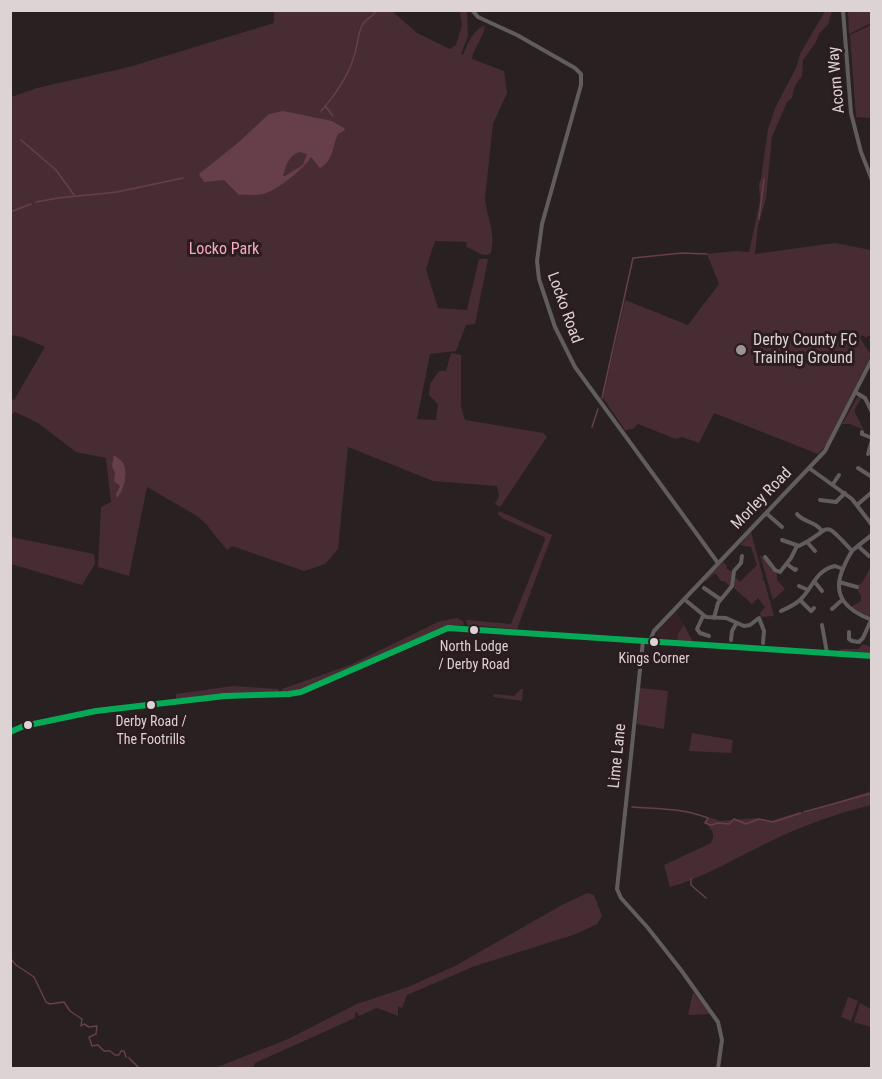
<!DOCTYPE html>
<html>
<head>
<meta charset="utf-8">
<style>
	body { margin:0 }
	#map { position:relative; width:882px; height:1079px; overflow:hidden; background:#282021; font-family:"Roboto Condensed",sans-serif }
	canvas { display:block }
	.frame { position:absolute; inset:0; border:12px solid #ddd3d5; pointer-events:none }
</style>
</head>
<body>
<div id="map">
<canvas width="882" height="1079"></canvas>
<div class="frame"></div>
</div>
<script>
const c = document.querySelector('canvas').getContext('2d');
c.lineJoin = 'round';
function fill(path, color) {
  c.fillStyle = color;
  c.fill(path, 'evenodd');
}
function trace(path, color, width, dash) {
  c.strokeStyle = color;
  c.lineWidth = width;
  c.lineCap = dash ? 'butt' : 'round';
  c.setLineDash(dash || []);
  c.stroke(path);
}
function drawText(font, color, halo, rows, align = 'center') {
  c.font = font + ' "Roboto Condensed",sans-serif';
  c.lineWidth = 6;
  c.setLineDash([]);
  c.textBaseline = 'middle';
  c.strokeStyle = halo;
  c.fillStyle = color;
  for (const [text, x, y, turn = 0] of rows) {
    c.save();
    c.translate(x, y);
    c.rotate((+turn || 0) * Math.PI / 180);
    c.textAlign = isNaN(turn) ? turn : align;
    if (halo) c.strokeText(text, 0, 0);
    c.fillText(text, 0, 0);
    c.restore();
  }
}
const built = new Path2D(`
	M 676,611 L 693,642 L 659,639 L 657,637 L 657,632 Z`);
const green = new Path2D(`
	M 274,11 L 392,11 L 417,33 L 450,49 L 456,45 L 462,25 L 460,11 L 467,11 L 468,36 L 461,54 L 463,55 C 468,43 472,31 485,25 C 484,38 474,46 472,59 L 504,71 L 507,93 L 493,124 L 485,198 C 487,219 496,231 491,253 C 483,259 475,249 466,247 L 467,242 L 435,241 L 426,269 L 438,308 L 467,310 L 479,259 L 488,259 L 475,324 L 466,325 L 456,351 L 430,354 L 417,419 L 436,420 L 438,404 L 429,395 L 430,384 L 439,371 L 446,371 L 451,353 L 461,355 L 461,407 L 465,420 L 543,433 L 547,437 L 500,507 L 495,504 L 499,496 L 497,486 L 433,481 L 348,447 L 338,549 L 325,564 L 304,571 L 232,546 L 227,550 L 206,524 L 197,516 L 147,487 L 129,576 L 98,567 L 101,507 L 111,502 L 106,458 L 76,452 L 38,423 L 15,412 L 11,415 L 10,398 L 14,400 L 45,347 L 22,337 L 11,335 L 11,97 L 37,88 L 129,67 L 274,23 Z
	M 825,11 L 832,11 L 828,24 L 819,34 L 816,42 L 803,60 L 802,77 C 795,83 794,89 792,98 L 787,102 L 772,137 L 766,198 L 758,226 L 755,254 L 835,243 L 871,250 L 871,341 L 869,341 L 871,337 L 870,335 L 866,338 L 862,335 L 860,338 L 871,355 L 827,444 L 818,454 L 714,413 L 699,443 L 682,437 L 676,439 L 638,424 L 633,429 L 625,430 L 603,398 L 625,300 L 688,325 L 719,284 L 707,254 L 737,251 L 749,252 L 760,201 L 759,184 L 761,179 L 768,129 L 776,106 L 796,68 L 800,54 Z
	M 848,11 L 871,11 L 871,23 L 849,34 Z
	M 871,25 L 871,118 L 856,117 L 850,35 Z
	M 859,395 L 862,397 L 854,411 L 864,430 L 850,424 L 842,424 Z
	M 499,511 L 552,535 L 517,629 L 467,625 L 466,620 L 511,624 L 545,540 L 544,537 L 502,518 L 498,514 Z
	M 751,532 L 763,577 L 762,579 L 764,580 L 774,616 L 761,617 L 760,613 L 765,607 L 758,598 L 752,604 L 734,588 L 735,577 L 740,582 L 757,565 L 751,547 L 740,545 Z
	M 11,537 L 94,554 L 95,564 L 82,585 L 11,564 Z
	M 760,555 L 770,563 L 770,568 L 777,573 L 777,580 L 785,589 L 773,600 Z
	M 723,562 L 727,566 L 726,568 L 732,572 L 730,586 L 724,581 L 721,581 L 715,573 L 706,581 L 705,580 Z
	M 871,566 L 871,618 L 851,607 L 861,601 L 861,596 L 857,589 L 858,585 L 862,583 Z
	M 457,618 L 463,621 L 464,625 C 445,625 429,633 411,641 C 372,659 325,688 282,692 L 282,689 L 350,665 L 438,622 Z
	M 684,625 L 693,642 L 677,641 L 678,634 Z
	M 863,644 L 871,647 L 871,655 L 841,653 L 839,649 L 858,649 Z
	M 233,686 L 279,689 L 278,692 L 222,694 L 176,699 L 176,694 Z
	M 640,688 L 668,691 L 664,729 L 637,724 Z
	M 521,689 L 523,689 L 522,701 L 493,697 L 494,694 L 514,696 Z
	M 692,733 L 733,740 L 731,753 L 689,751 Z
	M 871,791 L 871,805 C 831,815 796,828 759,847 C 730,861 701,879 670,887 L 664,865 L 711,843 C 716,834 712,830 705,822 L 709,817 L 720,821 L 755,818 L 771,821 L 799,812 L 805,813 Z
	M 587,893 L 594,895 L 602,916 L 597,924 L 576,934 L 475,966 L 407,995 L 402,1008 L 398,1006 L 398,1016 L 377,1008 L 359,1016 L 357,1012 L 355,1013 L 355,1018 L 255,1063 L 253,1068 L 215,1068 L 288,1039 L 357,1004 L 408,987 L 455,966 L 562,905 Z
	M 693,992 L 710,1014 L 688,1015 Z
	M 848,997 L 858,1001 L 851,1021 L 841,1017 Z
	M 860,1003 L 871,1009 L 871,1027 L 854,1022 Z`);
const water = new Path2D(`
	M 283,111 L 332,121 L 344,128 L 345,130 L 338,134 C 332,147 334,160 320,168 L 311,157 C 304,169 276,191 263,194 C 255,196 246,194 239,195 L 224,180 L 204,182 L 199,174 L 239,142 L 269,114 ZM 299,152 L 307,154 L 303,165 L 285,176 L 283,176 C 286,166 288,156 299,152 Z
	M 114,455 C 116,457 122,460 124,465 C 128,475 123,491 117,498 L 116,494 L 120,486 L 114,481 L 115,473 L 112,466 Z`);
const stream = new Path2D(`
	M 326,107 L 333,116
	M 321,111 C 337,93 353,69 357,44 C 359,37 358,33 362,26 C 365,19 373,17 377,10
	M 21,140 L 56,170 L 74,195
	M 36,202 L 58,198 L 117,192 L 183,178
	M 10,212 L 31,204
	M 759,219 L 764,179
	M 602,398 L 633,258 L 682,253 L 707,254
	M 592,427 L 598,409
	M 632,807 C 659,809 683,808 708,818 L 705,823 L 711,825 L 718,823 L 729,824 L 734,819 L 746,824 L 759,819 L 773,822 L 801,813
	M 804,812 L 872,793
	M 691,879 L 691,885 L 706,898
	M 10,958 L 16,965 L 34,977 L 46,1002 L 50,1004 L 64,1002 L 70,1011 L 82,1019 L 81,1026 L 84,1024 L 89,1027 L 97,1026 L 96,1034 L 89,1037 L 92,1046 L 98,1045 L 104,1051 L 110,1051 L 115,1055 L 119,1055 L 121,1051 L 124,1051 L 126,1057
	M 129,1058 L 139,1068`);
const minor = new Path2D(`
	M 472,10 L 478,17 L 517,35 L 575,68 L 581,74 L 581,85 L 542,224 L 537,261 L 539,279 L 555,327 L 575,367 L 718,563
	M 843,10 L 851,113 L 861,152 L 872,180
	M 855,392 L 865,398 L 872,412
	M 862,432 L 862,434 L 872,438
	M 868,454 L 872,440
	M 809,468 L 852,499 L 872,525
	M 858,468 L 872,477
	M 833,484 L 839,475
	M 820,500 L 836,502 L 845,493
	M 857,505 L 872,492
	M 766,513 L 782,527
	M 797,514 C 804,523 815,521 821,530
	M 872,535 C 865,540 859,545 853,550 C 848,556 845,564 842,571 C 832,597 848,611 872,620
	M 782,540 L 799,546 C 833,530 820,516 852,551
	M 807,542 L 815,551
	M 858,546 L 869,556
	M 765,557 L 775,570 L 780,572 L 791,558 L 797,546
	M 787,564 L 795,570 L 796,569
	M 814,581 L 822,591
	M 839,582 L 857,587
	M 799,586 L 808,590
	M 704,588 L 720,599
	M 684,599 L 706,617 L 726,618 L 744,626 L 750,625 L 759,618 L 764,631 L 763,643
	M 800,600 L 811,611 L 814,608
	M 832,609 L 842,600
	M 781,611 C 788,608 795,605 801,599 C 813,587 816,570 835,566 L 843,569
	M 703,616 L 697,629 L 700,633 L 709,636
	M 714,618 L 718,603 L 732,586 L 734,571 L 741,563 L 742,556
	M 822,625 L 827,653
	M 849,632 L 849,639 L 852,641 L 859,642 L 863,638 L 871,620
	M 731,640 L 732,631 L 736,624
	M 643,641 L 617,889 L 621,898 L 648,928 L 681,970 L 718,1022 L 722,1040 L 718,1068
	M 650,641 L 654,631 L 825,451 L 872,359
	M 10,732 L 24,726 L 96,711 L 225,696 L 289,694 L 301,692 L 448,628 L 872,656`);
const bus1 = new Path2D(`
	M 10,732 L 24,726 L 96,711 L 225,696 L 289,694 L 301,692 L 448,628 L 872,656`);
const markers = [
	[741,350,6,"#9e9496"],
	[474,630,5,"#ddd3d5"],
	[654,642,5,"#ddd3d5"],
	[151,705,5,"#ddd3d5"],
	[28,725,5,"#ddd3d5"]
];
const busNames = [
	["North Lodge",474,647],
	["/ Derby Road",474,665],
	["Kings Corner",654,659],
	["Derby Road /",151,722],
	["The Footrills",151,740]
];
const streetNames = [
	["Acorn Way",837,80,-95],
	["Locko Road",564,308,70],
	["Morley Road",762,499,-46],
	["Lime Lane",618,756,-84]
];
const parkNames = [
	["Locko Park",224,250]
];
const poiNames = [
	["Derby County FC",753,341],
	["Training Ground",753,359]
];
fill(built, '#352126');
fill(green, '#482c34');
fill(water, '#673f4a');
trace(stream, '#673f4a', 1.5);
trace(minor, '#615d5e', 4);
trace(bus1, '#06aa56', 6);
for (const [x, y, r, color] of markers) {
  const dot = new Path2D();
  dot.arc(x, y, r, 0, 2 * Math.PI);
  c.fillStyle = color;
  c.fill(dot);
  trace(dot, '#2b1c20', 2);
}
drawText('14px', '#ddd3d5', '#2b1c20', busNames);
drawText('16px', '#ddd3d5', '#2b1c20', streetNames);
drawText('16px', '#f6abbf', '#2b1c20', parkNames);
drawText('16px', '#ddd3d5', '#2b1c20', poiNames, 'left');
</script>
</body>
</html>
